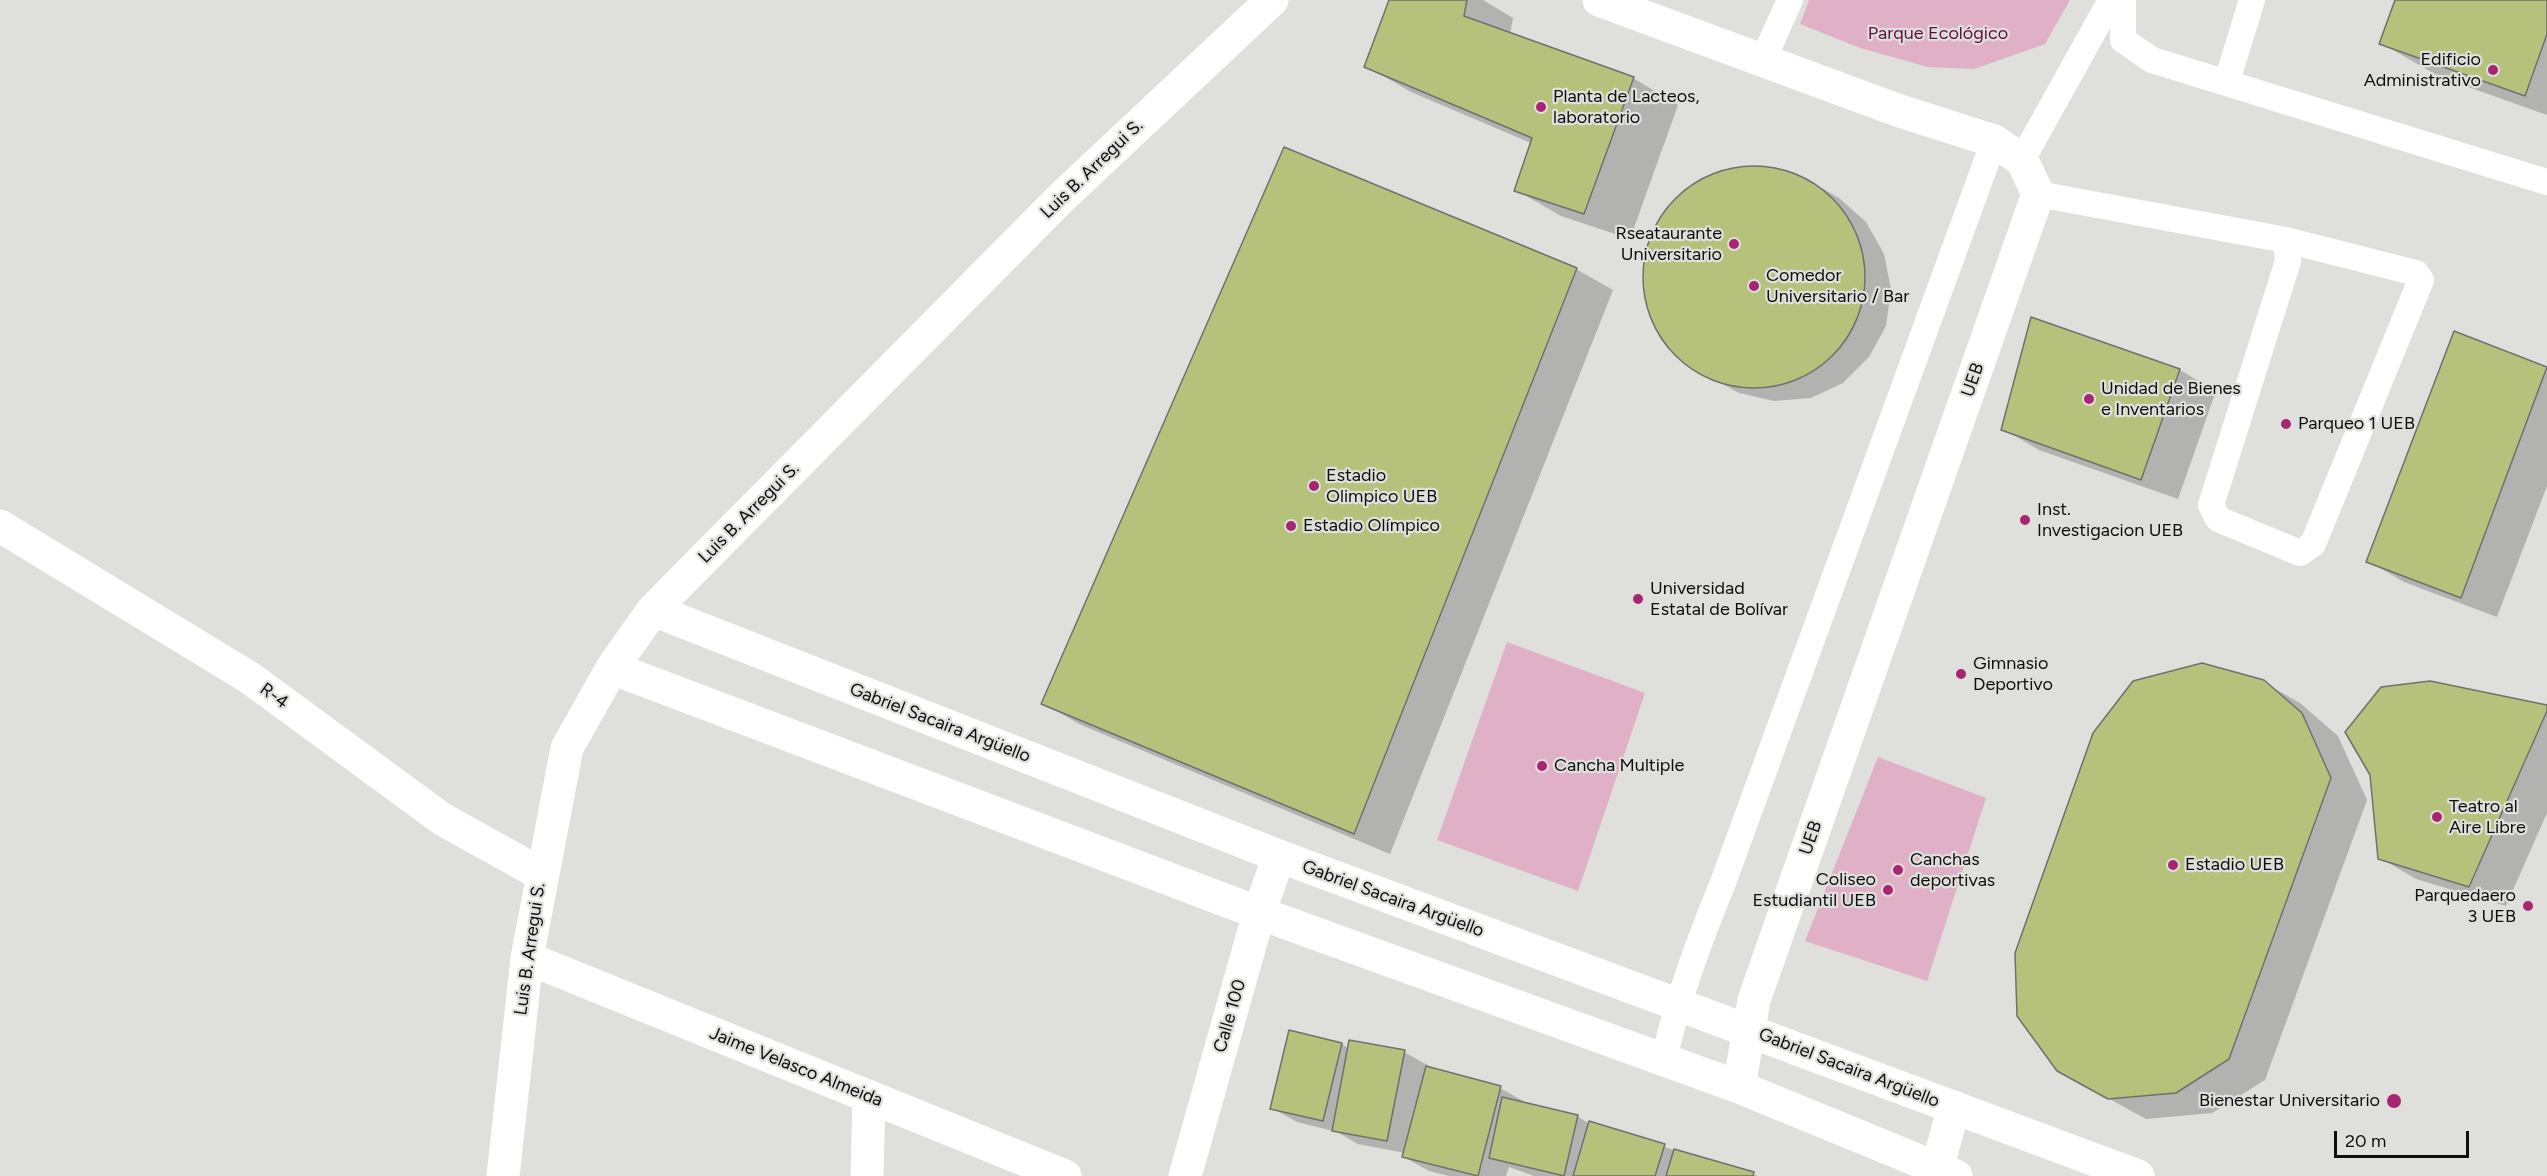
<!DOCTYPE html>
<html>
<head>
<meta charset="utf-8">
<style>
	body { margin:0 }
	#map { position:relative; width:2547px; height:1176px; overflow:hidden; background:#dfdfdc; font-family:Figtree,sans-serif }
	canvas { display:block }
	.scale { position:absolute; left:2334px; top:1131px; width:135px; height:27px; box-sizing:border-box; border:3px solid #0d0e0d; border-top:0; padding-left:8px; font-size:18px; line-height:21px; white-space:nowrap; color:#0d0e0d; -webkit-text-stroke:4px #dfdfdc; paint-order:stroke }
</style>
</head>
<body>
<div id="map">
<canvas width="2547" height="1176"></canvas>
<div class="scale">20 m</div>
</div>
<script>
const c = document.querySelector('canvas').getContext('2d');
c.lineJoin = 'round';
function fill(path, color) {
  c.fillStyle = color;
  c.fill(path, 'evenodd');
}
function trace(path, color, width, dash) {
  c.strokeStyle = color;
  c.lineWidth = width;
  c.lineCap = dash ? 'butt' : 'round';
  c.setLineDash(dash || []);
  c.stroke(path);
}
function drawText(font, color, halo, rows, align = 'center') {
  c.font = font + ' Figtree,sans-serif';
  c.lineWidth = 4.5;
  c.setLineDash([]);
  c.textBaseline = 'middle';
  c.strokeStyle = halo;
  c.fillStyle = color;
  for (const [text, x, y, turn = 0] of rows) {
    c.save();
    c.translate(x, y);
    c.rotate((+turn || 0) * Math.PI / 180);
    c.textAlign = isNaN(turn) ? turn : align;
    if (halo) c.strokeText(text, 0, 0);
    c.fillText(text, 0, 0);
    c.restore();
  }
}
const green = new Path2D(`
	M 1809,0 L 2070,0 L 2045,44 L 1974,69 L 1928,67 L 1860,48 L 1800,24 Z
	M 1507,642 L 1645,693 L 1578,891 L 1437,840 Z
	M 1878,757 L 1986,798 L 1927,981 L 1805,941 Z`);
const shadow = new Path2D(`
	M 1391,0 L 1483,0 L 1513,18 L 1510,35 L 1633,78 L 1678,105 L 1630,239 L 1561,216 L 1516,190 L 1531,143 L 1411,92 L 1366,66 Z
	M 2396,0 L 2547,0 L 2547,115 L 2440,77 L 2381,43 Z
	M 1742,167 L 1779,169 L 1813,183 L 1839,198 L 1866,222 L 1884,254 L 1891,289 L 1886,326 L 1869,357 L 1843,383 L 1811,398 L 1774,401 L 1739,393 L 1713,379 L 1682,359 L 1658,331 L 1646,297 L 1645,261 L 1656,226 L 1677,197 L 1708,177 Z
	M 1576,269 L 1613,290 L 1390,854 L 1079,724 L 1043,703 Z
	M 2454,333 L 2547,368 L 2547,486 L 2497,617 L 2404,582 L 2368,561 Z
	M 2180,370 L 2216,391 L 2178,499 L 2039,450 L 2003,429 Z
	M 2263,682 L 2300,703 L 2338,736 L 2367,800 L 2265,1080 L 2212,1113 L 2146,1119 L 2095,1091 Z
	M 2547,706 L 2547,813 L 2506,906 L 2416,879 L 2380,858 Z
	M 1342,1044 L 1349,1049 L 1404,1052 L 1429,1066 L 1429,1069 L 1500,1088 L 1525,1102 L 1525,1104 L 1577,1116 L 1590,1124 L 1758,1176 L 1534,1176 L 1509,1167 L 1506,1176 L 1449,1176 L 1429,1171 L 1404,1157 L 1405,1153 L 1358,1144 L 1337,1132 L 1297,1122 L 1272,1108 Z`);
const building = new Path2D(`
	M 1389,0 L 1467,0 L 1464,16 L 1634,77 L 1584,214 L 1514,191 L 1532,138 L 1364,67 Z
	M 2395,0 L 2547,0 L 2547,34 L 2525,96 L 2379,44 Z
	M 1284,147 L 1577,268 L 1354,834 L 1041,704 Z
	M1643 277a111 111 0 1 1 222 0a111 111 0 1 1-222 0Z
	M 2031,317 L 2180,369 L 2141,480 L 2001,430 Z
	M 2454,331 L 2547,367 L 2461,598 L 2366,562 Z
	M 2202,663 L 2264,680 L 2302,713 L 2331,778 L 2229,1059 L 2176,1093 L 2108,1099 L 2057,1071 L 2017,1016 L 2015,953 L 2093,733 L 2133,681 Z
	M 2430,681 L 2547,705 L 2547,711 L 2469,887 L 2378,859 L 2370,775 L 2345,732 L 2381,687 Z
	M 1289,1030 L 1342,1043 L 1323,1121 L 1270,1109 Z
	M 1349,1040 L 1405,1050 L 1387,1141 L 1332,1131 Z
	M 1426,1066 L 1501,1086 L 1478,1176 L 1402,1157 Z
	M 1502,1097 L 1578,1115 L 1564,1176 L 1489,1158 Z
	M 1589,1121 L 1665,1144 L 1655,1176 L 1573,1176 Z
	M 1674,1149 L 1754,1172 L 1753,1176 L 1666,1176 Z`);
const service = new Path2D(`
	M 2123,0 L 2123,40 L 2152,60 L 2547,182
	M 1763,60 L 1790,0
	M 2227,81 L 2252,0
	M 2022,160 L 2111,0
	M 2038,194 L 2286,240 L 2416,273 L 2421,280 L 2313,544 L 2300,553 L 2218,519 L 2211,505 L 2288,261 L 2286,240
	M 1664,1059 C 1678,997 1700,939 1724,880 L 1994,141`);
const minor = new Path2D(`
	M 1599,0 L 1897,110 L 1994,141 L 2022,160 L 2038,194 L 1754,1000 L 1739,1087
	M 0,526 L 250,678 L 442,819 L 541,874
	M 653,610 L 1279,856 L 2138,1176
	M 612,668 L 1259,913 L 1739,1087 L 1956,1176
	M 527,958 L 1065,1176
	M 503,1176 L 527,958 L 567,748 L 612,668 L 653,610 L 1061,198 L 1272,0
	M 867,1176 L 869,1097
	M 1185,1176 L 1259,913 L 1279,856
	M 1935,1176 L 1954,1107`);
const markers = [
	[2493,70,6,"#a82572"],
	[1541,107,6,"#a82572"],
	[1734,244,6,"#a82572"],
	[1754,286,6,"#a82572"],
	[2089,399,6,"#a82572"],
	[2286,424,6,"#a82572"],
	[1314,486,6,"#a82572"],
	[2025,520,6,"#a82572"],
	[1291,526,6,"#a82572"],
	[1638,599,6,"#a82572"],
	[1961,674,6,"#a82572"],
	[1542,766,6,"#a82572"],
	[2437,817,6,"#a82572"],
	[2173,865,6,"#a82572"],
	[1898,870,6,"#a82572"],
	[1888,890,6,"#a82572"],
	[2528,906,6,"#a82572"],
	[2394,1101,8,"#a82572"]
];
const parkNames = [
	["Parque Ecológico",1938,34]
];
const poiNames = [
	["Edificio",2481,60,"right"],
	["Administrativo",2481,81,"right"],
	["Planta de Lacteos,",1553,97],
	["laboratorio",1553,118],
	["Rseataurante",1722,234,"right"],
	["Universitario",1722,255,"right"],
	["Comedor",1766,276],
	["Universitario / Bar",1766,297],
	["Unidad de Bienes",2101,389],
	["e Inventarios",2101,410],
	["Parqueo 1 UEB",2298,424],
	["Estadio",1326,476],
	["Olimpico UEB",1326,497],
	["Inst.",2037,510],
	["Investigacion UEB",2037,531],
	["Estadio Olímpico",1303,526],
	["Universidad",1650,589],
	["Estatal de Bolívar",1650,610],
	["Gimnasio",1973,664],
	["Deportivo",1973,685],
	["Cancha Multiple",1554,766],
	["Teatro al",2449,807],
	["Aire Libre",2449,828],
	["Canchas",1910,860],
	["deportivas",1910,881],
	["Estadio UEB",2185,865],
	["Coliseo",1876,880,"right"],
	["Estudiantil UEB",1876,901,"right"],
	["Parquedaero",2516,896,"right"],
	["3 UEB",2516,917,"right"],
	["Bienestar Universitario",2380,1101,"right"]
];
const streetNames = [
	["Luis B. Arregui S.",1092,169,-44],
	["UEB",1973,380,-71],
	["Luis B. Arregui S.",749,513,-45],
	["R-4",274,696,36],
	["Gabriel Sacaira Argüello",940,723,21],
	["UEB",1811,838,-71],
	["Gabriel Sacaira Argüello",1393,899,20],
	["Luis B. Arregui S.",530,949,-82],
	["Calle 100",1230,1016,-74],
	["Jaime Velasco Almeida",796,1067,22],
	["Gabriel Sacaira Argüello",1849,1068,21]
];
fill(green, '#e0b1c6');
fill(shadow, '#0003');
fill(building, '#b6c27b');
trace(building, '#70716e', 1.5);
trace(service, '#fff', 26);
trace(minor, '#fff', 33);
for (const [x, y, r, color] of markers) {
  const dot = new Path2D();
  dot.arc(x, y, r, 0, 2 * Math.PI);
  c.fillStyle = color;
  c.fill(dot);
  trace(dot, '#dfdfdc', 2);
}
drawText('18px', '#610d3f', '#dfdfdc', parkNames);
drawText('18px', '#0d0e0d', '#dfdfdc', poiNames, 'left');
drawText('18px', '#0d0e0d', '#dfdfdc', streetNames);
</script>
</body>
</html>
